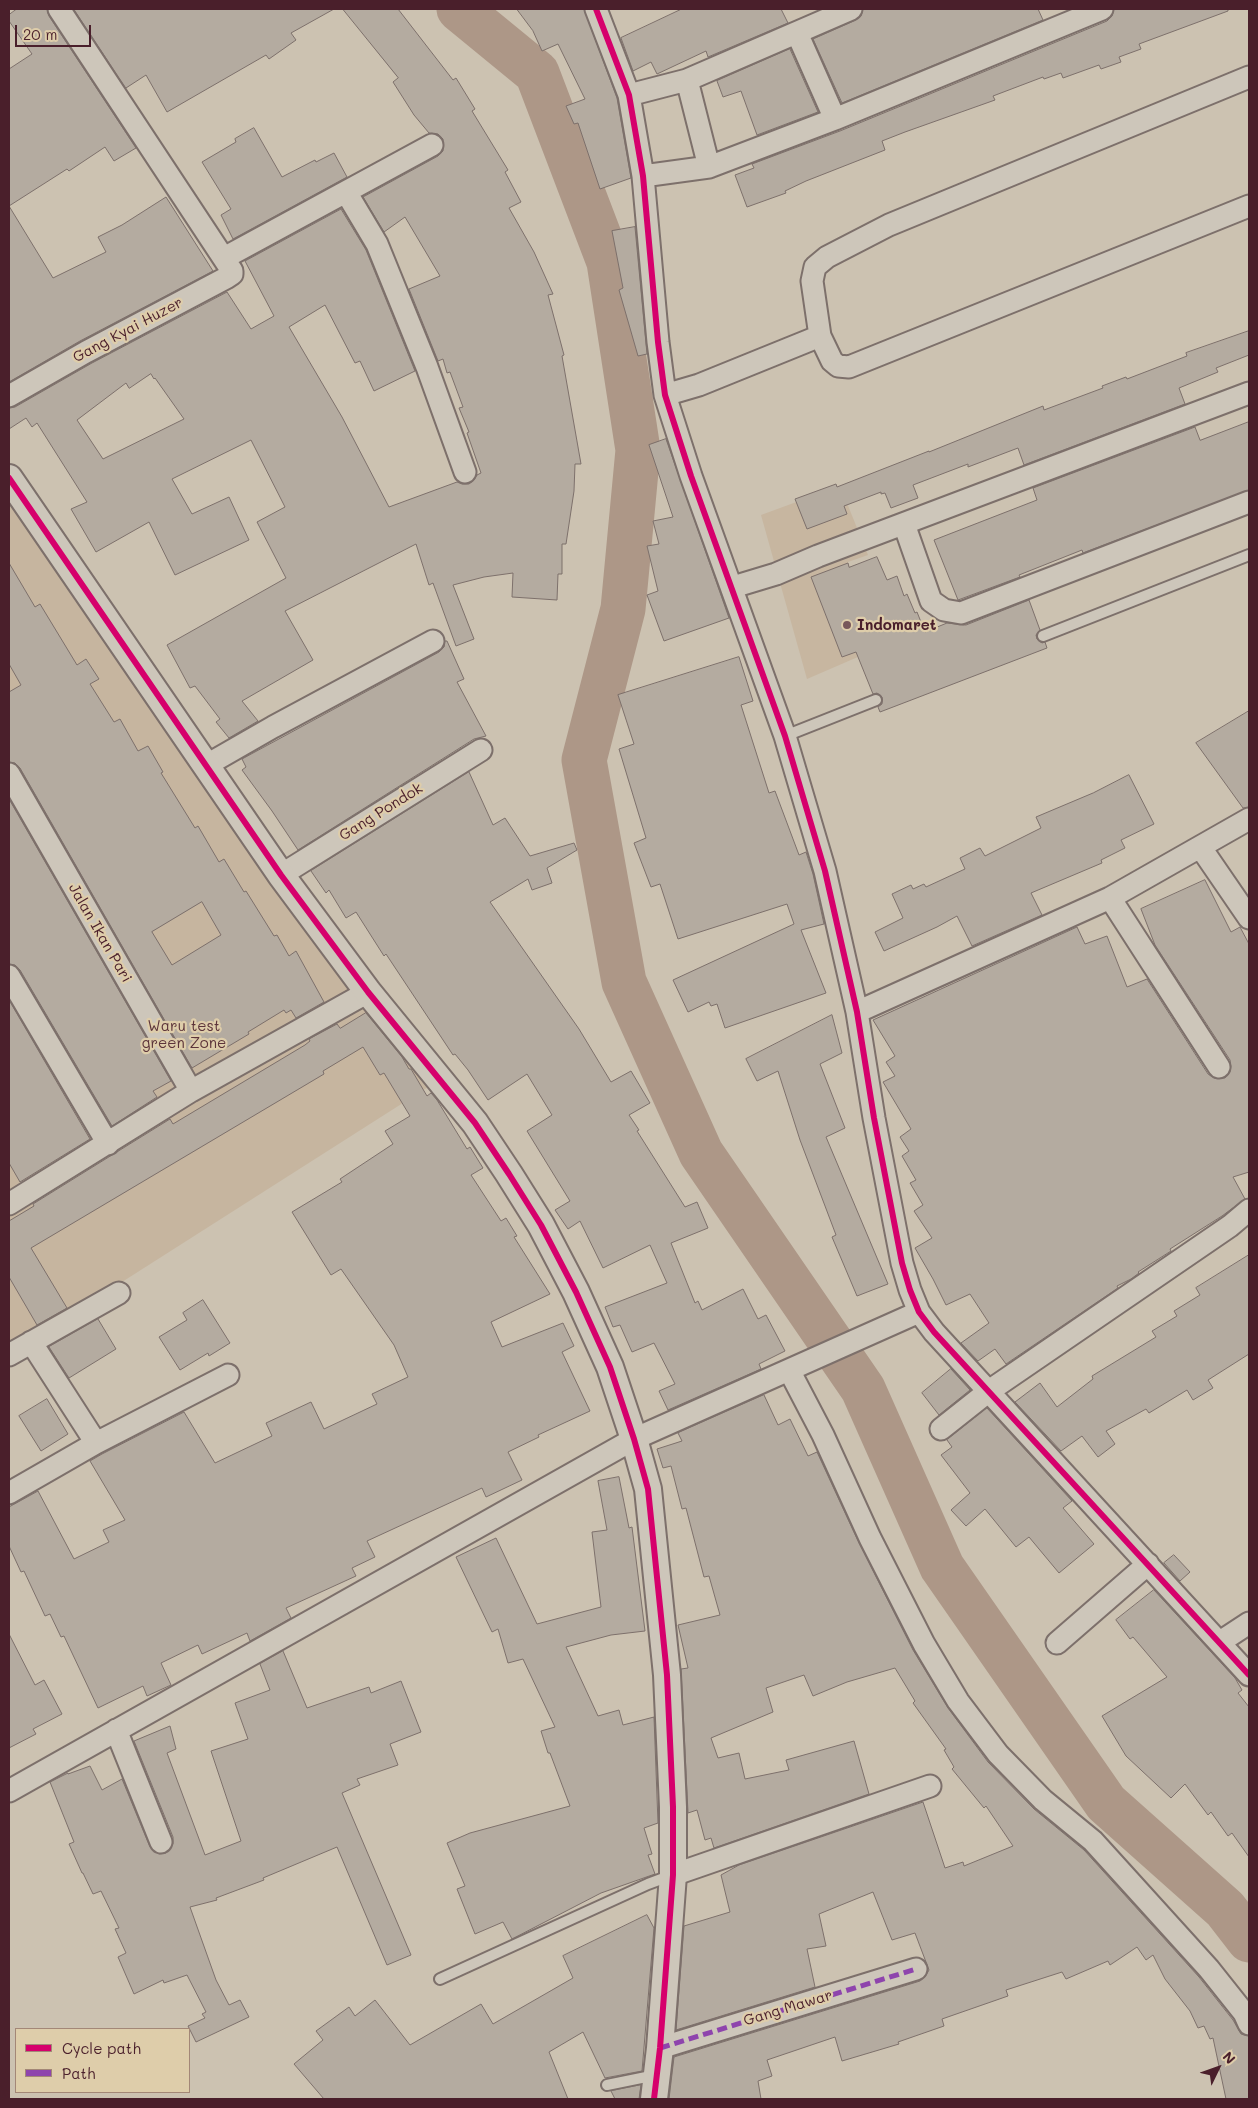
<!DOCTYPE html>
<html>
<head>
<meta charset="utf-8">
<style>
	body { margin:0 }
	#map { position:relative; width:1258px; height:2108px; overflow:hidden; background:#ccc2b1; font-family:Mali,sans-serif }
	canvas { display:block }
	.frame { position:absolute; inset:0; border:10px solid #4a1f2b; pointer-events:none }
	.legend { position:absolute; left:15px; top:2028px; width:175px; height:65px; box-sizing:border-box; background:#decdaa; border:1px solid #a38777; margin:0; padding:6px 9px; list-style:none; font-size:15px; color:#4a1f2b }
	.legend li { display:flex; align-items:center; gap:10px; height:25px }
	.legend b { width:25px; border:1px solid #a38777 }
	.north { position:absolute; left:1193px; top:2043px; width:50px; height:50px; -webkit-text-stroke:4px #decdaa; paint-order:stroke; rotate:48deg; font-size:14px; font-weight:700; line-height:20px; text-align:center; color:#4a1f2b }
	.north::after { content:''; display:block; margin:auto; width:18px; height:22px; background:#4a1f2b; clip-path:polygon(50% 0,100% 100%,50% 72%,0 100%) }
	.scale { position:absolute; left:15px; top:25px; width:76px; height:22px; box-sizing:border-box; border:2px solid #4a1f2b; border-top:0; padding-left:6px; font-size:15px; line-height:18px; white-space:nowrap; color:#4a1f2b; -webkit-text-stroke:4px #decdaa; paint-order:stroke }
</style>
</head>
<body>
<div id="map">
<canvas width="1258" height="2108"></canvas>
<div class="frame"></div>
<ul class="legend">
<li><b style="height:6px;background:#d6006c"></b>Cycle path</li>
<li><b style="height:6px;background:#8e44ad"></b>Path</li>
</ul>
<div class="north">N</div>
<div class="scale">20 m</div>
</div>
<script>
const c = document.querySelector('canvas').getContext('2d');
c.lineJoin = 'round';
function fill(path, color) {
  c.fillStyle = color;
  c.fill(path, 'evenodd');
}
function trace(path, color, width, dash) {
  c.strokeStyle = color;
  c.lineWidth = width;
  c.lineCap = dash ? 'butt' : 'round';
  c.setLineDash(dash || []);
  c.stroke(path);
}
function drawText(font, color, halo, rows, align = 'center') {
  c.font = font + ' Mali,sans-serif';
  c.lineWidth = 4.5;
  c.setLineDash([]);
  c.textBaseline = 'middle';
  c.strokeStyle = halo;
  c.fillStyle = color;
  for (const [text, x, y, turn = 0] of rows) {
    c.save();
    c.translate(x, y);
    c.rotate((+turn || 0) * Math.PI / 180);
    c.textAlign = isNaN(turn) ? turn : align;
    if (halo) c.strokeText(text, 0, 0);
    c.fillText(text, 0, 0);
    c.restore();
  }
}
const built = new Path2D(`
	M 840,486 L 868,555 L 848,562 L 874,650 L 807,679 L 761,515 Z`);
const green = new Path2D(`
	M 9,478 L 439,1080 L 9,1354 Z`);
const river = new Path2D(`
	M 459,9 L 537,73 L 609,262 L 638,450 L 623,609 L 584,760 L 624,982 L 701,1153 L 863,1389 L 942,1567 L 1106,1803 L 1225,1909 L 1249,1940`);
const building = new Path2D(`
	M 17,9 L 47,9 L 49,16 L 136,148 L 114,161 L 105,147 L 69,171 L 67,169 L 9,206 L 53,278 L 106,252 L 98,237 L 122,225 L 166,197 L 213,271 L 80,341 L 9,382 L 9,69 L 32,54 L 9,21 L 9,15 Z
	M 74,9 L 334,9 L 291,33 L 296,40 L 269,59 L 266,55 L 167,112 L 146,75 L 126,88 Z
	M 343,9 L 398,9 L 453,80 L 456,78 L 475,109 L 472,111 L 508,170 L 505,172 L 521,202 L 509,208 L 534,252 L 553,294 L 548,295 L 564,355 L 562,356 L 581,464 L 575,464 L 574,491 L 566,544 L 562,544 L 562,574 L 558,574 L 557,600 L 512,597 L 513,573 L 484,577 L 453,585 L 474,639 L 456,646 L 433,583 L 429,585 L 416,544 L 285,611 L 313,660 L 242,701 L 258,721 L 229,738 L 216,722 L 220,719 L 195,686 L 190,688 L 167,645 L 286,578 L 257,522 L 285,507 L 251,440 L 172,479 L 192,514 L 229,497 L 249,540 L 175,575 L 149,522 L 96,552 L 71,509 L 87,502 L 37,423 L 32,427 L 26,418 L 9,429 L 9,408 L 15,407 L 92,363 L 227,292 L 251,329 L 274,316 L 245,261 L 341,209 L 366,250 L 415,371 L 374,391 L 360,361 L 355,363 L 325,305 L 289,327 L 342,417 L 389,507 L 457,482 L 462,484 L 469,484 L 474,480 L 477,475 L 481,473 L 467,433 L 469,432 L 459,408 L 463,407 L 450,372 L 447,373 L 443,359 L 438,361 L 409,289 L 440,276 L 405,217 L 384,232 L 363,197 L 438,156 L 443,151 L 443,139 L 438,134 L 429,133 L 414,115 L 393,82 L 398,78 ZM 151,374 L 154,379 L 155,378 L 184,419 L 103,459 L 77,420 L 126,383 L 129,388 Z
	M 517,9 L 584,9 L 617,98 L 631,178 L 600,189 L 578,123 L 574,124 L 566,106 L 585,99 L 558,44 L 542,51 L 533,31 Z
	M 682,9 L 781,9 L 788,23 L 708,57 L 706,51 L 657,74 L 651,62 L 633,71 L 621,38 Z
	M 863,9 L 1038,9 L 1043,20 L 842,103 L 813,39 L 856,20 L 861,16 Z
	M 1114,9 L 1228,9 L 1228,11 L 1139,44 L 1141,49 L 1119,57 L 1121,62 L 1101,69 L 1099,65 L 1063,78 L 1061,73 L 1044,79 L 1043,77 L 993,96 L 995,100 L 905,132 L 882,141 L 885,150 L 806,181 L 785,191 L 786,193 L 747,207 L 735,175 L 754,168 L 752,164 L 840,131 L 1107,21 L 1112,16 Z
	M 790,49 L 818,112 L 757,135 L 741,91 L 723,97 L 717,81 Z
	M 254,128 L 282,177 L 315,160 L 316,162 L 334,153 L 347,177 L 233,239 L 221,215 L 231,209 L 202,162 L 236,142 L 235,139 Z
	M 635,227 L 647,354 L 638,356 L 619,290 L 623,288 L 612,231 Z
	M 1249,331 L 1249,355 L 1216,368 L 1218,372 L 1179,388 L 1185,404 L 1024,465 L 1018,448 L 968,467 L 968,464 L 913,485 L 918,498 L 891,508 L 885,493 L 881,494 L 881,492 L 844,506 L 847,514 L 807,529 L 795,499 L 836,484 L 837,487 L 929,451 L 929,452 L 1043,406 L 1044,410 L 1103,388 L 1102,386 L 1126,377 L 1127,379 L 1187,356 L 1186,353 Z
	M 1249,422 L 1249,490 L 1083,553 L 1082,550 L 1019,575 L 1020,577 L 958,600 L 934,540 L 1037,500 L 1033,488 L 1195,427 L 1200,440 Z
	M 666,439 L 729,618 L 664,641 L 647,595 L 658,591 L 647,546 L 659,544 L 653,521 L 673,517 L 649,445 Z
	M 877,557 L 887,580 L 897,576 L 904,596 L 907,594 L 915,613 L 917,612 L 925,632 L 947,623 L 966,625 L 1029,600 L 1040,630 L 1036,635 L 1037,639 L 1042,643 L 1045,642 L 1047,648 L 880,712 L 878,707 L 882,704 L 882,697 L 877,693 L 873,694 L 856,652 L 842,657 L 811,577 L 848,563 L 849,567 Z
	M 9,563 L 35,607 L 40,604 L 77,665 L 86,659 L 99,679 L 90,684 L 114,722 L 120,719 L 138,751 L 148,746 L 163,772 L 161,773 L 195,828 L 198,826 L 219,862 L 224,859 L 244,892 L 246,891 L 274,936 L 277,935 L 289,956 L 296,951 L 324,1002 L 296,1018 L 291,1010 L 286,1013 L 284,1010 L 248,1032 L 249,1034 L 192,1068 L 20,768 L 15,763 L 9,762 L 9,692 L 21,685 L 9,664 ZM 202,902 L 221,935 L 172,965 L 152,932 Z
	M 445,641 L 447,641 L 464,679 L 457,682 L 486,736 L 474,739 L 298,850 L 272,811 L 242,770 L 246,767 L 242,759 L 439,652 L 444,647 Z
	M 739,657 L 753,701 L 741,705 L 769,793 L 775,791 L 799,855 L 806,852 L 813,874 L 824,924 L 801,930 L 826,993 L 725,1028 L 717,1004 L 711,1006 L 709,1002 L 688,1012 L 673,980 L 794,924 L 787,904 L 678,939 L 660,884 L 651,887 L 634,843 L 646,838 L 619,749 L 634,744 L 618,695 Z
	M 1249,711 L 1249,807 L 1243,808 L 1196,743 Z
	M 469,772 L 493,825 L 505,818 L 530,856 L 574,843 L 577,850 L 547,868 L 552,883 L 532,890 L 528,879 L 490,902 L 579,1029 L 611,1082 L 631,1071 L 650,1103 L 629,1115 L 639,1130 L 637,1131 L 685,1207 L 697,1202 L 708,1228 L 671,1243 L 695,1303 L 698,1301 L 702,1310 L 743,1289 L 758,1319 L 766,1315 L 785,1351 L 759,1364 L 761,1369 L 668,1410 L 659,1391 L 675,1384 L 654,1343 L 632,1352 L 620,1325 L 613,1327 L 605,1307 L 667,1283 L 650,1245 L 603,1268 L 580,1221 L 568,1229 L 555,1210 L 570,1201 L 527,1131 L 552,1115 L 527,1074 L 488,1100 L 468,1070 L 455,1054 L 453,1055 L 386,954 L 384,956 L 356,912 L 346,918 L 329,890 L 326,893 L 311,871 Z
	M 1129,775 L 1154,824 L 1121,840 L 1125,848 L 1101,860 L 1102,863 L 1031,893 L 1042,915 L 972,946 L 957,916 L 937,927 L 884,951 L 875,932 L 903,918 L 892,894 L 911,885 L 913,889 L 924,884 L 926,887 L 965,869 L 960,858 L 980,848 L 985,856 L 1041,828 L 1036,817 L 1093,793 Z
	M 9,799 L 171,1081 L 153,1091 L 157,1097 L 112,1126 L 20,970 L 15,965 L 9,964 Z
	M 1205,880 L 1231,932 L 1240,927 L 1249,944 L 1249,1172 L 1233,1177 L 1245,1199 L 1222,1216 L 1170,1249 L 1171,1251 L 1138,1272 L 1139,1273 L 1131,1279 L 1117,1286 L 1118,1288 L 1006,1364 L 995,1349 L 978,1361 L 961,1343 L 989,1323 L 970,1294 L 946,1305 L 933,1279 L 915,1248 L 932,1238 L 914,1211 L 923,1205 L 910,1183 L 916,1180 L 902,1156 L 909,1151 L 900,1137 L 911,1129 L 883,1082 L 895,1076 L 886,1062 L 895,1056 L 873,1020 L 1077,927 L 1085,944 L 1107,936 L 1127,987 L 1147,979 L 1208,1074 L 1214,1078 L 1225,1078 L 1230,1072 L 1231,1066 L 1230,1060 L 1155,945 L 1141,909 Z
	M 9,1000 L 90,1139 L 20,1182 L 9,1163 Z
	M 366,1013 L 402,1057 L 409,1069 L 411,1069 L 427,1096 L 431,1093 L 437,1100 L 467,1149 L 470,1147 L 483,1168 L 471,1175 L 501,1221 L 506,1218 L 517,1236 L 514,1237 L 550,1294 L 491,1322 L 502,1347 L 563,1323 L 574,1346 L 562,1352 L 590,1411 L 538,1435 L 539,1437 L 508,1452 L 522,1480 L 486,1497 L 482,1488 L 367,1541 L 375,1557 L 352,1568 L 356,1576 L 286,1608 L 291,1618 L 250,1641 L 247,1633 L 202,1654 L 198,1645 L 161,1663 L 171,1685 L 147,1696 L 143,1686 L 98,1708 L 64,1636 L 61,1637 L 50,1614 L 45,1616 L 24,1571 L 21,1572 L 9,1546 L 9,1507 L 38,1491 L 74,1559 L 109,1542 L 103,1530 L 125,1520 L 90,1461 L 102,1454 L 184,1412 L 215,1463 L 272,1436 L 266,1423 L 311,1402 L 324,1429 L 377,1404 L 372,1394 L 408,1377 L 394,1345 L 341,1269 L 331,1275 L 292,1212 L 342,1182 L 340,1179 L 393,1144 L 385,1131 L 410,1116 L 384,1073 L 380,1075 L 363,1047 L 323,1071 L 324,1074 L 31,1248 L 67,1308 L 37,1325 L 9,1277 L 9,1221 L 34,1206 L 33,1204 L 170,1119 L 173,1124 L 305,1045 L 310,1041 L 309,1039 L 337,1024 L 340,1028 Z
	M 832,1015 L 842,1053 L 820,1064 L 845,1128 L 826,1137 L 888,1284 L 857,1296 L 832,1237 L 836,1235 L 800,1140 L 778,1071 L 757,1081 L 746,1059 Z
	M 1249,1255 L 1249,1354 L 1208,1380 L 1213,1388 L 1193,1400 L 1187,1390 L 1149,1413 L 1146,1409 L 1106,1431 L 1115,1444 L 1098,1457 L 1082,1436 L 1061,1451 L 1015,1402 L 1040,1383 L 1057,1407 L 1093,1379 L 1092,1376 L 1156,1337 L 1152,1331 L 1177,1316 L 1174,1311 L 1200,1295 L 1196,1288 Z
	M 203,1300 L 230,1343 L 209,1356 L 208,1353 L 180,1370 L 159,1337 L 187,1320 L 183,1313 Z
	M 98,1319 L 116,1349 L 69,1378 L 49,1347 Z
	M 951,1369 L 970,1390 L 939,1415 L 922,1393 Z
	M 764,1395 L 778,1425 L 790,1419 L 808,1456 L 817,1452 L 859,1543 L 913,1650 L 948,1708 L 988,1762 L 1034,1809 L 1084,1850 L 1199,1977 L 1233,2020 L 1241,2034 L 1249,2036 L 1249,2099 L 1226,2099 L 1213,2038 L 1210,2039 L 1204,2026 L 1198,2028 L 1190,2011 L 1165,1979 L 1153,1955 L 1146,1960 L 1137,1947 L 1110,1965 L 1108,1961 L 1066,1979 L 1062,1972 L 1006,1990 L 1008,1996 L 942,2019 L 944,2026 L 898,2042 L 899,2044 L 842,2061 L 835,2037 L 767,2060 L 772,2076 L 758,2081 L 761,2099 L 669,2099 L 674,2057 L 920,1981 L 925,1977 L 929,1970 L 915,1933 L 892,1940 L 873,1892 L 819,1914 L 826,1946 L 807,1949 L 815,1987 L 676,2030 L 684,1926 L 730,1912 L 721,1875 L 739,1865 L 923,1802 L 945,1868 L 963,1862 L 964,1866 L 1013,1846 L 986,1806 L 984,1808 L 952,1769 L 954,1767 L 944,1750 L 946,1749 L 913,1703 L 915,1701 L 895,1668 L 847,1682 L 813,1696 L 804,1675 L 766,1688 L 773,1712 L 711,1738 L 718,1758 L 739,1753 L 745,1779 L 789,1770 L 786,1760 L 854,1741 L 869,1794 L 714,1848 L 711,1838 L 705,1840 L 697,1810 L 688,1813 L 681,1669 L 688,1668 L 678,1625 L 720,1615 L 709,1576 L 704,1577 L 686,1508 L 682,1509 L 671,1466 L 663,1468 L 657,1449 L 682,1441 L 678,1433 Z
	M 47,1399 L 68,1434 L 41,1451 L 19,1416 Z
	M 987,1408 L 1072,1501 L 1063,1508 L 1094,1544 L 1059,1573 L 1029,1537 L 1016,1547 L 985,1509 L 966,1526 L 951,1510 L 970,1493 L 941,1455 L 952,1447 L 947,1440 Z
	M 619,1477 L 629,1528 L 632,1527 L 645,1631 L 611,1635 L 566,1647 L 598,1716 L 619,1710 L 623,1725 L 654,1717 L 658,1823 L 644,1828 L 652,1854 L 648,1855 L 655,1874 L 601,1893 L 512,1939 L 503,1922 L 475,1934 L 457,1889 L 465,1886 L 447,1843 L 470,1833 L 570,1806 L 550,1753 L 548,1753 L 541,1731 L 555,1727 L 523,1659 L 508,1663 L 498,1629 L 492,1632 L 456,1557 L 496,1538 L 537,1624 L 601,1607 L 592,1532 L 607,1530 L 598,1481 Z
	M 1174,1555 L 1190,1572 L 1180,1581 L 1164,1563 Z
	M 1154,1590 L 1235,1678 L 1242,1690 L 1238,1693 L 1249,1707 L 1249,1857 L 1232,1833 L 1228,1836 L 1211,1812 L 1208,1815 L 1185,1784 L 1171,1798 L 1126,1756 L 1102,1716 L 1167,1677 L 1133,1637 L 1130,1639 L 1116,1620 Z
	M 9,1634 L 35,1685 L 44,1680 L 62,1714 L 33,1729 L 36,1734 L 9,1748 Z
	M 283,1651 L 307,1708 L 369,1687 L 371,1693 L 401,1681 L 421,1732 L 390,1744 L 398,1765 L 357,1779 L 360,1785 L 342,1793 L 411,1955 L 387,1965 L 337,1847 L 263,1878 L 264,1880 L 216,1898 L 217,1900 L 190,1907 L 216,1980 L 229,2005 L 240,2000 L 249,2017 L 196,2042 L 188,2026 L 205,2018 L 202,2014 L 206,2012 L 187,1975 L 164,1983 L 163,1980 L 134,1994 L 118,1957 L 126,1953 L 115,1929 L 119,1928 L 101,1891 L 93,1894 L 83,1873 L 82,1873 L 69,1844 L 74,1842 L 50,1782 L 68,1773 L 68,1774 L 90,1766 L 102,1790 L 122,1779 L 150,1847 L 159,1854 L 166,1853 L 173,1844 L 173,1837 L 134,1741 L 170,1726 L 176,1749 L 167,1753 L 205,1855 L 241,1841 L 211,1751 L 248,1739 L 235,1703 L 270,1690 L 260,1664 Z
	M 647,1915 L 654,1928 L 642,2071 L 605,2078 L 583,2032 L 549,2052 L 568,2099 L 324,2099 L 294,2064 L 323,2040 L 316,2031 L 349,2007 L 355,2016 L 375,2000 L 410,2045 L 481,2004 L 493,2024 L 573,1978 L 563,1956 Z
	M 641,2085 L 639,2099 L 615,2099 L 611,2091 Z`);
const service = new Path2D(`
	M 1043,636 L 1249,555
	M 785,736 L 876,700
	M 440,1979 L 648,1884 L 672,1875
	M 607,2085 L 656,2075`);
const minor = new Path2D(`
	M 596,9 L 629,95 L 643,176 L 658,342 L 665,395 L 691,476 L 785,736 L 825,871 L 857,1012 L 874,1118 L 902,1263 L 910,1290 L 919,1312 L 934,1332 L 1249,1675
	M 797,33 L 835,119
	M 1249,77 L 889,225 L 827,257 L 815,267 L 812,281 L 820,336 L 832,361 L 838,366 L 849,367 L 1249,206
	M 687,80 L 709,167
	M 629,95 L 687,80 L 851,9
	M 643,176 L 709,167 L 835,119 L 1102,9
	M 346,192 L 377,244 L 427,367 L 465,472
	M 224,258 L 432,145
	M 665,395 L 699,385 L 820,336
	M 9,396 L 86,352 L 226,278 L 232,274 L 232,271 L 59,9
	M 904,524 L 931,601 L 944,610 L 961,613 L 1249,502
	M 733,587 L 776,574 L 818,556 L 1249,393
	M 205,766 L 273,727 L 433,641
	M 9,774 L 191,1091
	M 1201,848 L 1249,918
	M 281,875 L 481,750
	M 1110,898 L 1219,1067
	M 9,976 L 108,1144
	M 857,1012 L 1110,898 L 1249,819
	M 9,1204 L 191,1091 L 368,992
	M 31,1342 L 96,1443
	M 9,1355 L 119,1293
	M 789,1370 L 823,1435 L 870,1538 L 924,1644 L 958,1701 L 998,1754 L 1043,1800 L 1093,1841 L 1209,1969 L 1244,2013 L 1249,2024
	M 941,1429 L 989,1391 L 1230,1226 L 1249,1210
	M 9,1493 L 96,1443 L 228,1375
	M 1220,1642 L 1249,1623
	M 1057,1643 L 1148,1564
	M 116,1730 L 161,1842
	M 9,1791 L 634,1439 L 919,1312
	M 673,1875 L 930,1786
	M 660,2048 L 916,1969`);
const tertiary = new Path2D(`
	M 9,478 L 281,875 L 368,992 L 475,1123 L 509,1174 L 541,1225 L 576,1292 L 610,1367 L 634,1439 L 648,1489 L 667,1675 L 673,1807 L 673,1875 L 660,2048 L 654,2099`);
const quiet = new Path2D(`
	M 660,2048 L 916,1969`);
const cycleway = new Path2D(`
	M 596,9 L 629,95 L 643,176 L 658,342 L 665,395 L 691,476 L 785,736 L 825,871 L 857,1012 L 874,1118 L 902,1263 L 910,1290 L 919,1312 L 934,1332 L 1249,1675
	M 9,478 L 281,875 L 368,992 L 475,1123 L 509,1174 L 541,1225 L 576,1292 L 610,1367 L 634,1439 L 648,1489 L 667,1675 L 673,1807 L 673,1875 L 660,2048 L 654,2099`);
const markers = [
	[847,625,5,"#78585a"]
];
const streetNames = [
	["Gang Kyai Huzer",128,330,-28],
	["Gang Pondok",381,812,-32],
	["Jalan Ikan Pari",100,933,60],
	["Gang Mawar",788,2008,-17]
];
const poiNames = [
	["Indomaret",857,625]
];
const parkNames = [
	["Waru test",184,1026],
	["green Zone",184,1043]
];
fill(built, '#c7b6a0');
fill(green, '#c6b59f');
trace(river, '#ad9787', 45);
fill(building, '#b4aba0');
trace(building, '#7d706b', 1);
trace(service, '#7d706b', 14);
trace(minor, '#7d706b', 25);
trace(tertiary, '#7d706b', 30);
trace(service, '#cdc6ba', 10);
trace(minor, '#cdc6ba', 21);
trace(tertiary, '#cdc6ba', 26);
trace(quiet, '#8e44ad', 5, [10, 5]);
trace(cycleway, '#d6006c', 6);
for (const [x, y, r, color] of markers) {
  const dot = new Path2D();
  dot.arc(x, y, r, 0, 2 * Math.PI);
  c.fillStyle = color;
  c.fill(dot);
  trace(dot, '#decdaa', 2);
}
drawText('15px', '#4a1f2b', '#decdaa', streetNames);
drawText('bold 15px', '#4a1f2b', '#decdaa', poiNames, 'left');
drawText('15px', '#5c343a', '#decdaa', parkNames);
</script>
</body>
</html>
